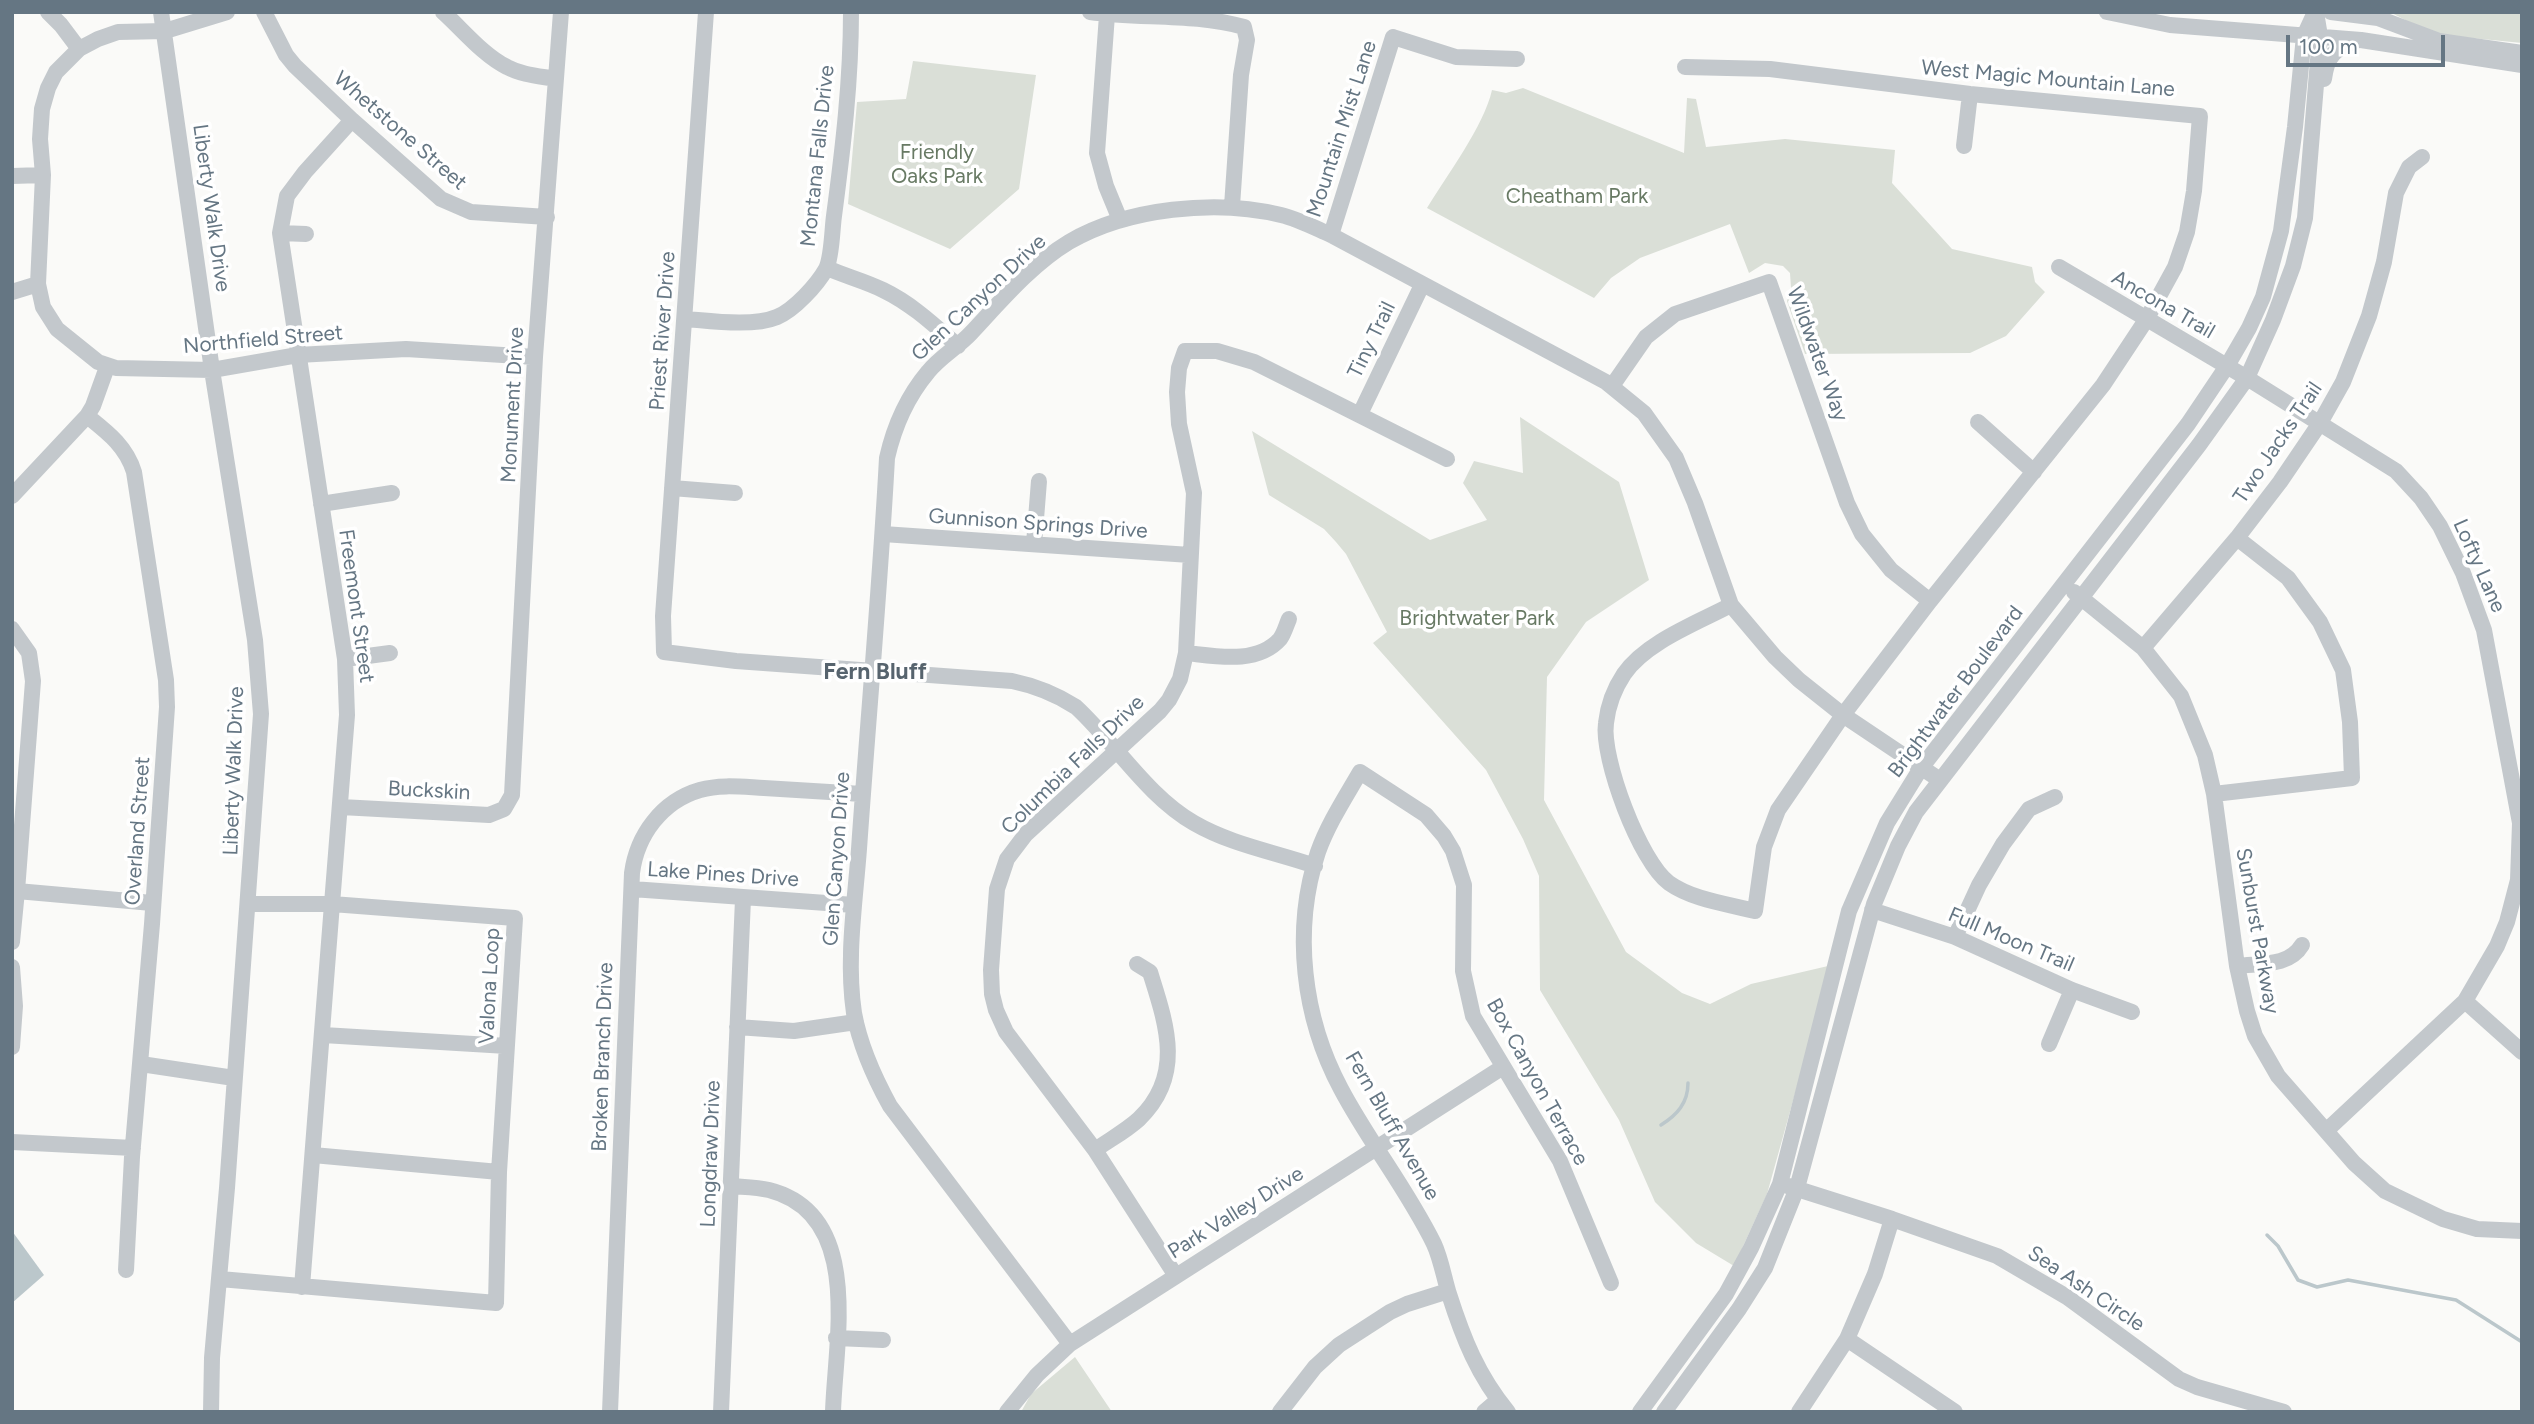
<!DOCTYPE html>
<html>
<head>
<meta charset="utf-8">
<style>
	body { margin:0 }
	#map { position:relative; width:2534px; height:1424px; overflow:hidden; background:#fafaf8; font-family:Figtree,sans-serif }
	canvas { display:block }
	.frame { position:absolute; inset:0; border:14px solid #657683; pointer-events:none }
	.scale { position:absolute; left:2286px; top:35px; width:159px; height:32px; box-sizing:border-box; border:4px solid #657683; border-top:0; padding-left:9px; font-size:21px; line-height:24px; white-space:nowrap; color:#657683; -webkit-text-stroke:5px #fff; paint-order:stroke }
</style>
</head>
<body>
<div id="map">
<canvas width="2534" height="1424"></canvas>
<div class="frame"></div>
<div class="scale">100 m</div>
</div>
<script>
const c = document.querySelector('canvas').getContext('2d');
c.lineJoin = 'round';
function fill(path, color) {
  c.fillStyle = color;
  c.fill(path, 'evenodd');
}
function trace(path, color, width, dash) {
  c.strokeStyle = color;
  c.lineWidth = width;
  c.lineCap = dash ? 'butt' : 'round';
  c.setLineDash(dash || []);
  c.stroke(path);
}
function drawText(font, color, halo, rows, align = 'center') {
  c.font = font + ' Figtree,sans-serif';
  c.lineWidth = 7;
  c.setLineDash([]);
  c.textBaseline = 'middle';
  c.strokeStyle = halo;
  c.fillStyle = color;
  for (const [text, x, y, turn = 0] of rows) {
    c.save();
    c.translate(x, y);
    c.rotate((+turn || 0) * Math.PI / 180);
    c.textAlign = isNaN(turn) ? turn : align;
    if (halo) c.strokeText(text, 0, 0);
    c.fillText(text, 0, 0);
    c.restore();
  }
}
const green = new Path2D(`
	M 2390,12 L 2522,12 L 2522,43 L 2441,35 L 2424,30 Z
	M 913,61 L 1036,75 L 1019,189 L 950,249 L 848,204 L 857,102 L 906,99 Z
	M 1523,88 L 1684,153 L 1687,98 L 1696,99 L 1706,147 L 1785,139 L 1895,150 L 1892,183 L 1952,249 L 2032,267 L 2035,282 L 2045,292 L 2006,336 L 1970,353 L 1805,354 L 1787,301 L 1791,288 L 1790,273 L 1783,266 L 1765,263 L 1749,273 L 1730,224 L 1640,258 L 1611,278 L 1594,298 L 1427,208 C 1447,175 1484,126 1492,90 L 1506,93 Z
	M 1520,417 L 1619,482 L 1649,580 L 1586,622 L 1547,677 L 1544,800 L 1626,952 L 1682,993 L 1710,1004 L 1751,984 L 1828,966 L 1815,1022 L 1767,1194 L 1734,1266 L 1696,1243 L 1655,1202 L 1619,1120 L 1540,990 L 1539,876 L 1523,839 L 1486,770 L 1373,643 L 1387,632 L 1346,554 L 1336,542 L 1324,529 L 1269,495 L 1252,431 L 1430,540 L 1487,520 L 1463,483 L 1474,461 L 1523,473 Z
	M 1075,1357 L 1112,1412 L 1021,1412 L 1031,1394 Z`);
const water = new Path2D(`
	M 12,1231 L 44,1275 L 12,1303 Z`);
const stream = new Path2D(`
	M 1661,1125 C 1677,1115 1688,1103 1688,1083
	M 2267,1235 L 2278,1246 L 2298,1280 L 2317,1287 L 2348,1280 L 2456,1300 L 2522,1342`);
const minor = new Path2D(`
	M 48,12 L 61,25 L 79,49
	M 161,12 L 212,370 L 255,640 L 261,714 L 227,1188 L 212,1358 L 211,1412
	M 227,12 L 165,31 L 118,32 L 98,39 L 79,49 L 56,72 L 48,88 L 42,109 L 40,139 L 43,175 L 38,284 L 43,307 L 57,329 L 98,362 L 116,368 L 212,370 L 298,355 L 406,349 L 535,357
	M 264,12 L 286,55 L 295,66 L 352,120 L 441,199 L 471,212 L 547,217
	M 443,12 C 463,30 483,55 507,67 C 522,75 539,76 556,79
	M 706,12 L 663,616 L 664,652 L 736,661 L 1012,681 C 1036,686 1056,694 1076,707 C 1116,744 1147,796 1194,823 C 1232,845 1275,852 1315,866
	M 1090,12 C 1141,19 1194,13 1244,27 L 1247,40 L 1241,75 L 1232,206
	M 2107,12 L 2170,25 L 2361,40 L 2522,65
	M 2331,12 L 2378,18 L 2439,41 L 2522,53
	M 1107,15 L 1097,153 L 1106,186 L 1120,220
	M 1685,67 L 1770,69 L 1970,94 L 2200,116 L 2194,191 L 2187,232 L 2175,267 L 2146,320 L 2103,385 L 1930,601 L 1843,715 L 1778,810 L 1764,847 L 1755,911 C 1728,904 1693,900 1669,883 C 1640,862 1601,758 1606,723 C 1608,705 1614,689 1624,674 C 1646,642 1697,623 1731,605
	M 2324,79 C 2327,55 2335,49 2356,41
	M 1964,146 L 1970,94
	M 12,176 L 43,175
	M 280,233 L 306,234
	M 1331,235 L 1393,37 L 1456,57 L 1517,59
	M 2059,267 L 2247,378 L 2396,471 L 2421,498 L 2440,526 L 2463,573 L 2484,630 L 2520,823 L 2518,880 L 2507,922 L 2497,946 L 2465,1001 L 2327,1130
	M 827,268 C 845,276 865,281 883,290 C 912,304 934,325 958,346
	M 12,292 L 38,284
	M 686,319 C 711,321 753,327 777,317 C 794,310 817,285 826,269 C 832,257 832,230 834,216 C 843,148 851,81 851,12
	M 1612,386 L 1646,337 L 1675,314 L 1769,282 L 1847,503 L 1862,534 L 1891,570 L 1930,601
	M 1360,414 L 1422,285
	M 87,416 C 107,432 126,446 134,472 L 166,680 L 167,707 L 152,924 L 132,1157 L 126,1270
	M 1978,422 L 2034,472
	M 672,488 L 735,493
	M 12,496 L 87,416 L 93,406 L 107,367
	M 321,504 L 392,493
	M 883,534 L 1190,555
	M 1034,544 L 1039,481
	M 2074,592 L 2143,648 L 2181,696 L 2205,755 L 2214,794 L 2237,966 L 2247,1011 L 2255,1036 L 2278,1076 L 2354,1163 L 2385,1191 L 2443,1219 L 2477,1229 L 2522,1231
	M 12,629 L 29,653 L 33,681 L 17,891 L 152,903
	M 2143,648 L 2237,538 L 2280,482 L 2320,423 L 2343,382 L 2369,316 L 2384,262 L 2396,193 L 2409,167 L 2422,157
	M 1186,653 C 1215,656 1257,665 1280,639 C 1284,634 1286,626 1289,619
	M 345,659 L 390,653
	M 2214,794 L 2352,778 L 2350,722 L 2343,670 L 2320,622 L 2288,578 L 2237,538
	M 341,807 L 489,815 L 504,809 L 512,795 L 535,357 L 561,12
	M 632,889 L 854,905
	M 248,904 L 332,904 L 347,715 L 345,659 L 280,233 L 287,196 L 305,172 L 352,120
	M 1872,910 L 1955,937 L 2072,990 L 2132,1012
	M 1955,937 L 1979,885 L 2003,844 L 2029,809 L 2055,797
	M 12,942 L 17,891
	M 2237,966 C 2260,963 2289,967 2302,945
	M 12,967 L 15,1006 L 12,1047
	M 2465,1001 L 2522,1052
	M 737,1027 L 794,1031 L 856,1022
	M 323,1035 L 507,1046
	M 2049,1044 L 2072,990
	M 141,1064 L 234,1078
	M 12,1142 L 133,1148
	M 1095,1150 C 1109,1140 1126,1131 1139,1119 C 1185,1075 1166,1023 1150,972 L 1137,964
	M 313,1155 L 499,1172
	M 732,1186 C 744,1187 757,1187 769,1190 C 864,1214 835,1341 833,1412
	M 1788,1186 L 1892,1219 L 1997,1256 L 2067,1297 L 2179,1379 L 2197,1387 L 2284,1412
	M 1176,1276 L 1095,1150 L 1006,1032 L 996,1010 L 992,994 L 991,970 L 997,889 L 1007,859 L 1026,834 L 1160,711 L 1169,700 L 1180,679 L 1186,653 L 1194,493 L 1179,424 L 1177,392 L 1179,368 L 1185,351 L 1217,351 L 1254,362 L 1447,459
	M 220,1279 L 496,1303 L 499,1172 L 515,918 L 332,904 L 302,1287
	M 836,1338 L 883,1340
	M 1847,1339 L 1955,1412
	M 1070,1344 L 890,1106 C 874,1077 860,1046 854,1013 C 846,959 855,903 859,849 C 868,719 880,588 887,458 C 894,427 907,397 928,372 C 940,357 958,347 971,333 C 1001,301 1031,265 1069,242 C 1127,208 1216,199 1281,215 C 1298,219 1315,228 1331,235 L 1606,382 L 1644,413 L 1676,458 L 1695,503 L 1731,605 L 1775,657 L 1799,680 L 1843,715 L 1940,780
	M 610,1412 L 632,873 C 637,835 662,801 700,790 C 721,784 743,787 764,788 C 797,790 829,792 862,794
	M 721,1412 L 743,899
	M 1007,1412 L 1037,1375 L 1070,1344 L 1503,1067
	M 1280,1412 L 1315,1367 L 1339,1345 L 1390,1312 L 1407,1304 L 1448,1291
	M 1484,1412 L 1498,1400
	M 1508,1412 C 1478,1376 1463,1338 1449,1294 C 1444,1278 1441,1259 1434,1244 C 1407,1189 1369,1142 1341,1089 C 1303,1018 1292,930 1318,852 C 1328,824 1345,798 1360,772 L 1426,815 L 1444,836 L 1453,851 L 1464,885 L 1463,971 L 1473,1016 L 1560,1161 L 1611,1283
	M 1640,1412 L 1726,1294 L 1751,1248 L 1780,1184 L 1849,911 L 1887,823 L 1921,768 L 2188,424 L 2227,366 L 2249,328 L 2263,297 L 2281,231 L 2295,127 L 2304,36 L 2315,12
	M 1664,1412 L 1739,1309 L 1765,1268 L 1797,1188 L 1874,904 L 1898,846 L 1916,812 L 2199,445 L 2247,378 L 2273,320 L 2293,266 L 2305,218 L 2320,36 L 2316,12
	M 1799,1412 L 1847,1339 L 1875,1274 L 1892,1219`);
const streetNames = [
	["West Magic Mountain Lane",2048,79,5],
	["Mountain Mist Lane",1342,129,-72],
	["Whetstone Street",400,131,41],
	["Montana Falls Drive",818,156,-84],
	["Liberty Walk Drive",211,208,82],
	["Glen Canyon Drive",979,298,-43],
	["Ancona Trail",2163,305,30],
	["Priest River Drive",663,331,-86],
	["Northfield Street",263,340,-5],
	["Tiny Trail",1372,340,-64],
	["Wildwater Way",1817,354,70],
	["Monument Drive",513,405,-87],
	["Two Jacks Trail",2278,443,-56],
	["Gunnison Springs Drive",1038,524,4],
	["Lofty Lane",2479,566,66],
	["Freemont Street",356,606,82],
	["Brightwater Boulevard",1956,692,-53],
	["Columbia Falls Drive",1073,765,-44],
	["Liberty Walk Drive",234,771,-88],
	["Buckskin",429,791,3],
	["Overland Street",138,831,-86],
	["Glen Canyon Drive",837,859,-86],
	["Lake Pines Drive",723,875,4],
	["Sunburst Parkway",2257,931,80],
	["Full Moon Trail",2011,940,23],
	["Valona Loop",490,986,-87],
	["Broken Branch Drive",603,1057,-88],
	["Box Canyon Terrace",1537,1082,61],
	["Fern Bluff Avenue",1392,1126,60],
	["Longdraw Drive",711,1154,-88],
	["Park Valley Drive",1236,1213,-32],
	["Sea Ash Circle",2086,1289,34]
];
const parkNames = [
	["Friendly",937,153],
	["Oaks Park",937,177],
	["Cheatham Park",1577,197],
	["Brightwater Park",1477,619]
];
const neighbourhoodNames = [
	["Fern Bluff",875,672]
];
fill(green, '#dadfd7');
fill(water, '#bbc7cb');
trace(stream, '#bbc7cb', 3.5);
trace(minor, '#c3c8cc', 16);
drawText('21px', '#657683', '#fff', streetNames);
drawText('21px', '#687a64', '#fff', parkNames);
drawText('bold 23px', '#57646e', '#fff', neighbourhoodNames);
</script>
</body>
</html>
